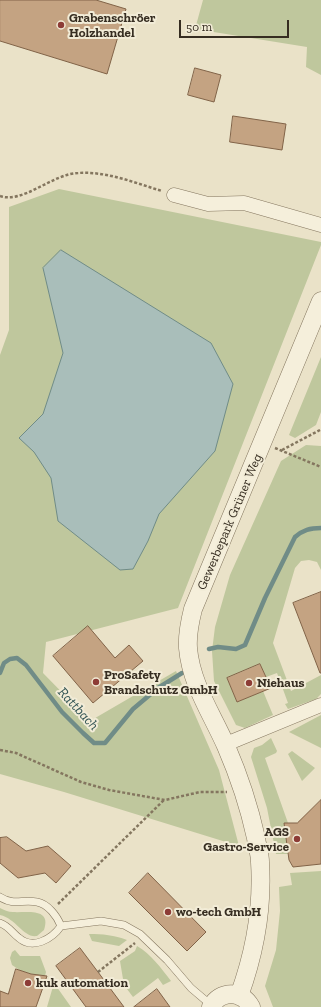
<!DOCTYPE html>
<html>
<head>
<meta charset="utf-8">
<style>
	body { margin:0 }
	#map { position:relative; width:321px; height:1007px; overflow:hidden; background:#eae2c8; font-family:"Zilla Slab",serif }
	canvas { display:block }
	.scale { position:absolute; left:179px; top:20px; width:110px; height:18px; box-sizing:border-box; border:2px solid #362d21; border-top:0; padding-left:5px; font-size:12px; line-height:14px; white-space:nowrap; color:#362d21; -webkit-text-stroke:3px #f2ecd7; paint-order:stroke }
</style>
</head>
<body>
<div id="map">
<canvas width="321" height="1007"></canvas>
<div class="scale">50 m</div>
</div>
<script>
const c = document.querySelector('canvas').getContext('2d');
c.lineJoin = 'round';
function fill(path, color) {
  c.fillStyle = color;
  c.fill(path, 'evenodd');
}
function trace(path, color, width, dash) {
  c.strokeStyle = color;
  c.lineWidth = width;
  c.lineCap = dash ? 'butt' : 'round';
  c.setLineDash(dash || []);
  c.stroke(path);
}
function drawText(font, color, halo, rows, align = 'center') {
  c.font = font + ' "Zilla Slab",serif';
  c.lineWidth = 4;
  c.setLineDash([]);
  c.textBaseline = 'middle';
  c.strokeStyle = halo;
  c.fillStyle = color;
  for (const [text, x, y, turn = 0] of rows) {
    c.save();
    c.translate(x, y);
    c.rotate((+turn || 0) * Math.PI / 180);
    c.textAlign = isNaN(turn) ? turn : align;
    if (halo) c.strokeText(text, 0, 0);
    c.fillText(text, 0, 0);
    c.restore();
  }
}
const green = new Path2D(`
	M 203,0 L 321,0 L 321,75 L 306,67 L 307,47 L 195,29 Z
	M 59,189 L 321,242 L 321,245 L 178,608 L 46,642 L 43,673 L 90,721 L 176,671 L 219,770 L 239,846 L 64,792 L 0,774 L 0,355 L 9,330 L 9,207 Z
	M 321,357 L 321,412 L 316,425 L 295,438 L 289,435 Z
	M 306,445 L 321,446 L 321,570 L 317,562 L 309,560 L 301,561 L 295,568 L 273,643 L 291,691 L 321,675 L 321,694 L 316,699 L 288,709 L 285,704 L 288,703 L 277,673 L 266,677 L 260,664 L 227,678 L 237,702 L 263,691 L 273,715 L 245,728 L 236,725 L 214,681 L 212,651 L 215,627 L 230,575 L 281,461 Z
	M 321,715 L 321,748 L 289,732 Z
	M 271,738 L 277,751 L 276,753 L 265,758 L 288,823 L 285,824 L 288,854 L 276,854 L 267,808 L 251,757 L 254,748 L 262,745 Z
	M 292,751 L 315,768 L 302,781 L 288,754 Z
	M 321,871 L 321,1007 L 273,1007 L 265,986 L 276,950 L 280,911 L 279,887 L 292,885 L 290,873 Z
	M 0,908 C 4,910 8,912 13,912 C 26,913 52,907 44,930 L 37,936 C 23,938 17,919 0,915 Z
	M 89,934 C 103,934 114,935 127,940 L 119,946 L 92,941 Z
	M 137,946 C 151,954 161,968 171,981 L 163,985 L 158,978 L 133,997 L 124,985 L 120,961 L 135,951 Z
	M 15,950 L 20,956 L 40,956 L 46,972 L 45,976 L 31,974 L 21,971 L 12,965 L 10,958 L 12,952 Z
	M 54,983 L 71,1007 L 47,1007 Z`);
const water = new Path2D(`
	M 61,250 L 211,343 L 233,384 L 215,451 L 159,514 L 148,541 L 133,569 L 120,570 L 58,521 L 51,478 L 34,452 L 19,438 L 43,414 L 63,353 L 43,268 Z`);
const stream = new Path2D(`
	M 209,649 L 218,647 L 236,649 L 245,645 L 265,598 L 295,537 C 303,530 310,528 321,528
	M 0,673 L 4,663 L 10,659 L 17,658 L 26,665 L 62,712 L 83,733 L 94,743 L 105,743 L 133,709 L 158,688 L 182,673`);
const building = new Path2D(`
	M 0,0 L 96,0 L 126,9 L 107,74 L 0,41 Z
	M 195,68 L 221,75 L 214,102 L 188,95 Z
	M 233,116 L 286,124 L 282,150 L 230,142 Z
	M 321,592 L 321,673 L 320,673 L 293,603 Z
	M 88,626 L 115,658 L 129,645 L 143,661 L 93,703 L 53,656 Z
	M 260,664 L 271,688 L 237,702 L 227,678 Z
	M 321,800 L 321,864 L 293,867 L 289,860 L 284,823 L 297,823 Z
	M 7,837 L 26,851 L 48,846 L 71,866 L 56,883 L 45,873 L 18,878 L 0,863 L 0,838 Z
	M 148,873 L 206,932 L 187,951 L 129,893 Z
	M 80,948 L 98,972 L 124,1007 L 86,1007 L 56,966 Z
	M 16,969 L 31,974 L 47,976 L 36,1007 L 0,1007 L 0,991 L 8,994 Z
	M 157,989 L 170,1007 L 134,1007 Z`);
const path = new Path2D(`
	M 0,196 C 23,204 52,174 78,173 C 107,171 135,183 162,191
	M 275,448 L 321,467
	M 282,450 L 320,430
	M 0,750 L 16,753 L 81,782 L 109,790 L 165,800 L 200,792 L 227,792
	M 58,904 L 164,800
	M 98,972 L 135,943`);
const service = new Path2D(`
	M 0,897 C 14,906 22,899 37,902 C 48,904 57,916 61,926
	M 0,923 C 9,926 12,933 19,938 C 33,950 52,939 61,926
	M 61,926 L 101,921 L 124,925 L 140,934 L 167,960 L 191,988 L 211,1005`);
const minor = new Path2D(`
	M 174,195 L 208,204 L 244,203 L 321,225
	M 226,744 L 321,705`);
const tertiary = new Path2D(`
	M 239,996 C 255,952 263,908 260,862 C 260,854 257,846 256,838 C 249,806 239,776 226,746 C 212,714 191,684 188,648 C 187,634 190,621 193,609 L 321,301
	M 211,1007 C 220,990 242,990 251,1007`);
const markers = [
	[61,25,4,"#8d3c36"],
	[96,682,4,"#8d3c36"],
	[249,683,4,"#8d3c36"],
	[297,839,4,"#8d3c36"],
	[168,912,4,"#8d3c36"],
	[28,983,4,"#8d3c36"]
];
const poiNames = [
	["Grabenschröer",69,18],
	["Holzhandel",69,33],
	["ProSafety",104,675],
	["Brandschutz GmbH",104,690],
	["Niehaus",257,683],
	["AGS",289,832,"right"],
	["Gastro-Service",289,847,"right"],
	["wo-tech GmbH",176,912],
	["kuk automation",36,983]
];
const streetNames = [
	["Gewerbepark Grüner Weg",230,522,-67]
];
const waterNames = [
	["Rattbach",78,709,47]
];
fill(green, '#bfc79d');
fill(water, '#a9beba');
trace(water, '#708c87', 1);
trace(stream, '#708c87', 4.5);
fill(building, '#c4a382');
trace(building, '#816348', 1);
trace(service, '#84765f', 8);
trace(minor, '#84765f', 15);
trace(tertiary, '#84765f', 19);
trace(path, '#84765f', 2.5, [3, 2]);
trace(service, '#f5efdb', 7);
trace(minor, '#f5efdb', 14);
trace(tertiary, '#f5efdb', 18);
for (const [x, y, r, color] of markers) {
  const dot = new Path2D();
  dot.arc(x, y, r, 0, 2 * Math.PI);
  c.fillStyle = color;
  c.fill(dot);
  trace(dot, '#f2ecd7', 1.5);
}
drawText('bold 13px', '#362d21', '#f2ecd7', poiNames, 'left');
drawText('13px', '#362d21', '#f2ecd7', streetNames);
drawText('italic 14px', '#325454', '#f2ecd7', waterNames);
</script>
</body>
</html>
